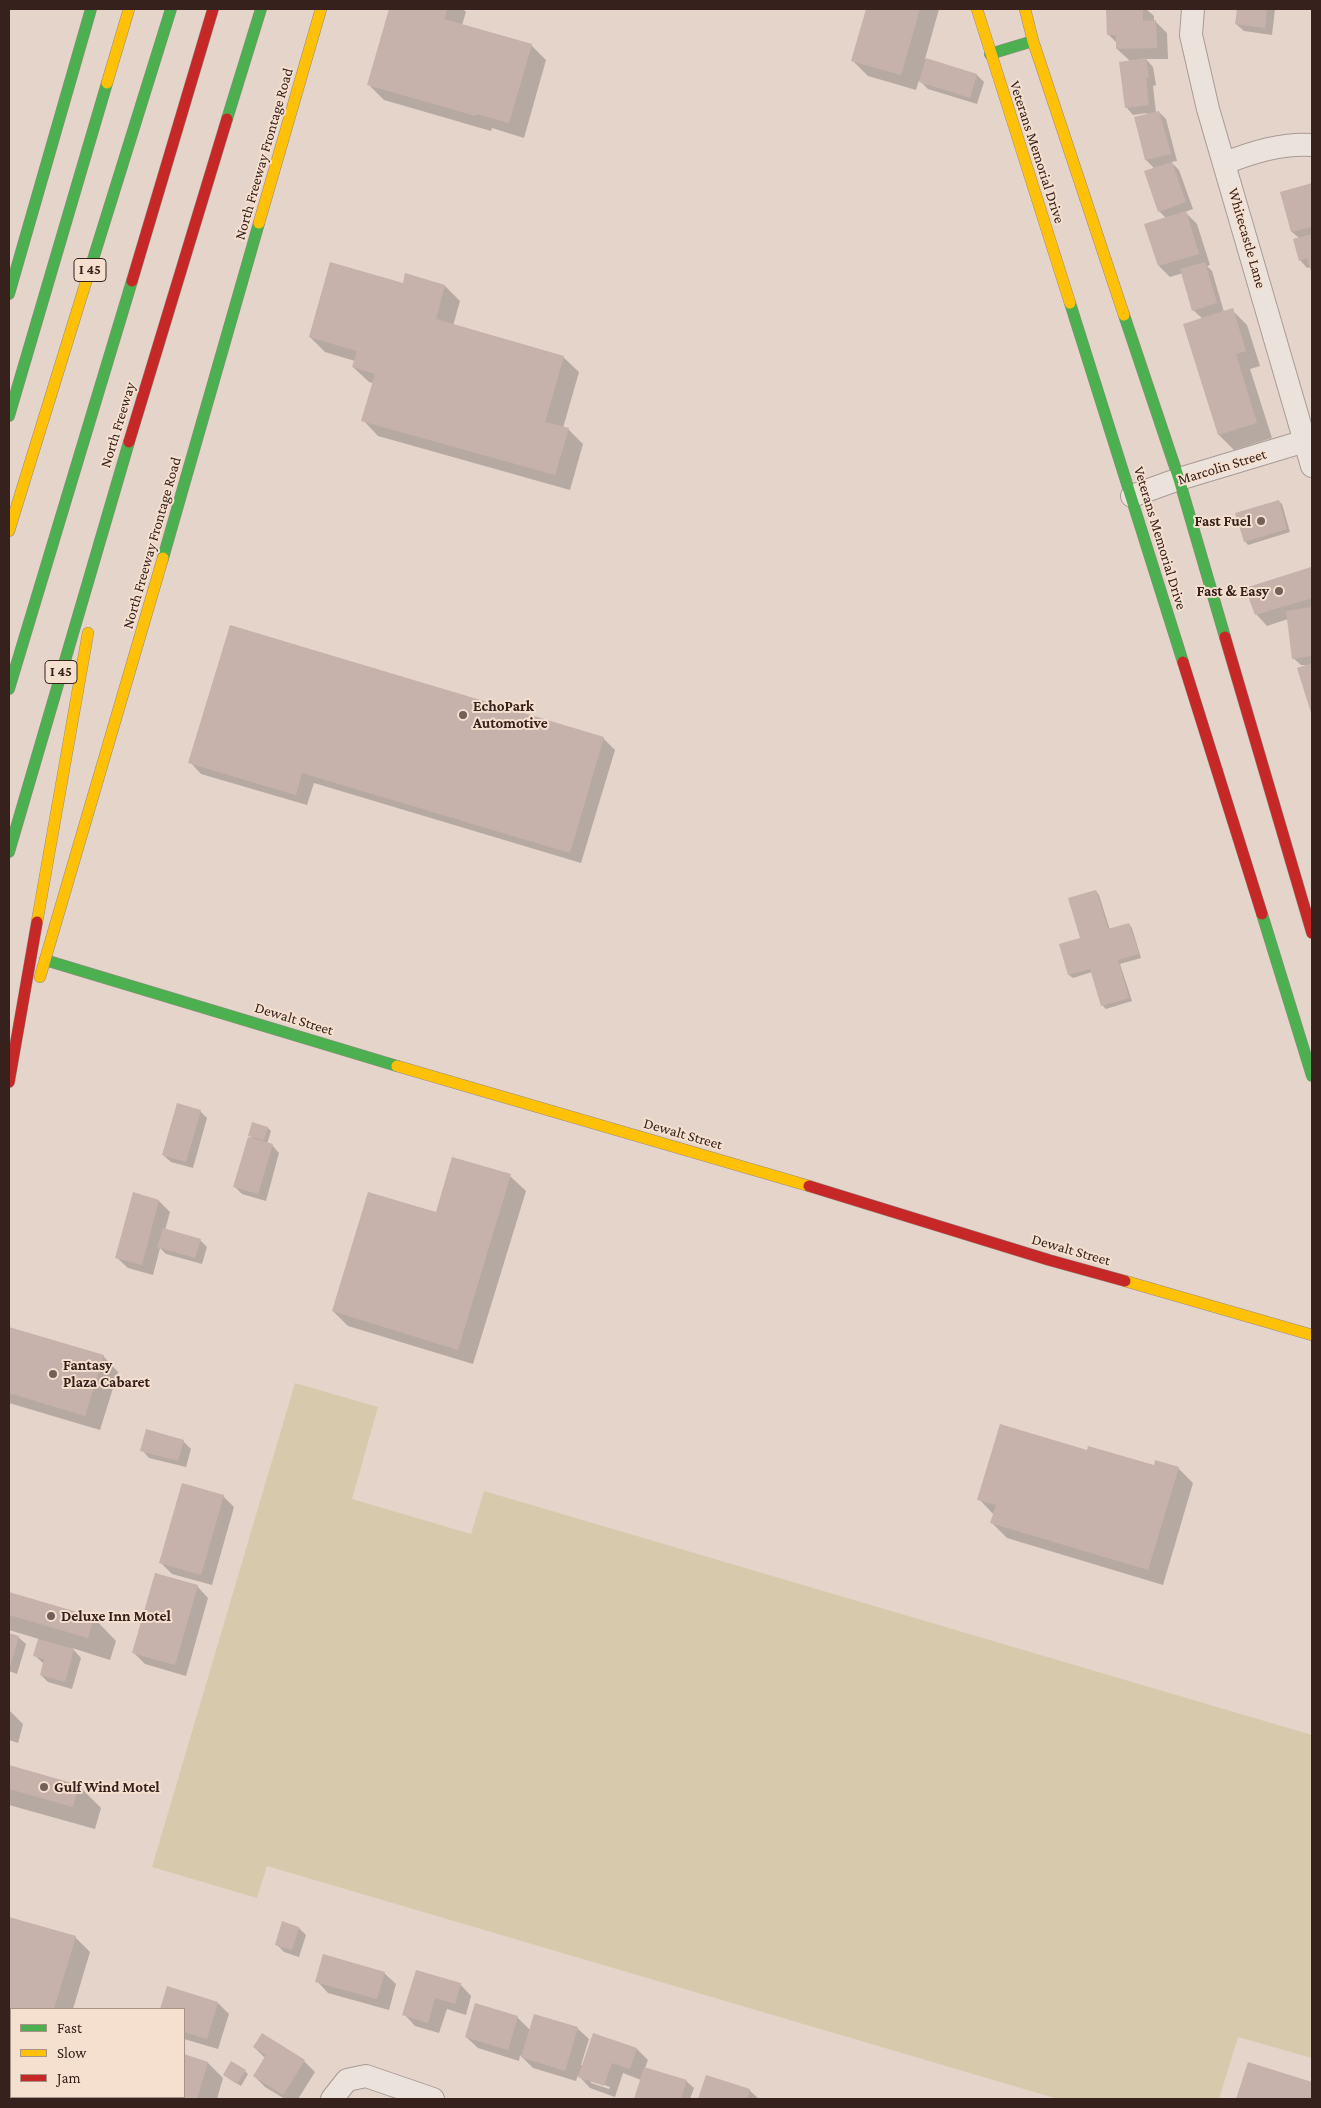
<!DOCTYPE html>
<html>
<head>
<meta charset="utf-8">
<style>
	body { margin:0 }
	#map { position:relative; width:1321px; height:2108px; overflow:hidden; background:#e4d4ca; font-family:"Crimson Pro",serif }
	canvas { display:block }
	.frame { position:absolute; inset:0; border:10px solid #36211c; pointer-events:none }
	.legend { position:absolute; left:10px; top:2008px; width:175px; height:90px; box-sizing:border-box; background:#f5dfcf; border:1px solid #a99387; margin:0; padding:6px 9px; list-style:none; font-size:15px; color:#36211c }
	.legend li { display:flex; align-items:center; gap:10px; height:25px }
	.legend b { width:25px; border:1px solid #a99387 }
</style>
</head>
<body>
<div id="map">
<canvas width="1321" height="2108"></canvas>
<div class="frame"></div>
<ul class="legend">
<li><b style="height:6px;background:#4caf50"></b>Fast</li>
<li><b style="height:6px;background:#ffc107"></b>Slow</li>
<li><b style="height:6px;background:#c62828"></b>Jam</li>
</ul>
</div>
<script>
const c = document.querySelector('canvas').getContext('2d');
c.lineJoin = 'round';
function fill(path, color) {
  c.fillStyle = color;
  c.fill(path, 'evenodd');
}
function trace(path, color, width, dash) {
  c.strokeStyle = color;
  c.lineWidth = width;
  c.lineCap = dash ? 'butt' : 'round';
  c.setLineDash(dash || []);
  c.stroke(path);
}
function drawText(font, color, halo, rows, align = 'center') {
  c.font = font + ' "Crimson Pro",serif';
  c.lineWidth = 4;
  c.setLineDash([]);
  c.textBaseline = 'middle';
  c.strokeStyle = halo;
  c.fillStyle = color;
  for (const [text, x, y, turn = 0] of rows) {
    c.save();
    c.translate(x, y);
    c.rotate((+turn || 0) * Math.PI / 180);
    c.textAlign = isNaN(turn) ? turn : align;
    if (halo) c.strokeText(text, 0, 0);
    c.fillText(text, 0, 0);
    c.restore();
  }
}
const green = new Path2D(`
	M 295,1383 L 378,1407 L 352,1499 L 471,1534 L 484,1491 L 1312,1735 L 1312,2058 L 1238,2037 L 1219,2099 L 1058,2099 L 267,1866 L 257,1898 L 152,1867 Z`);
const shadow = new Path2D(`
	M 390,9 L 463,9 L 466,12 L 462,25 L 531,45 L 546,60 L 524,138 L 492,128 L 491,131 L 384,100 L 369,85 Z
	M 868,9 L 939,9 L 925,59 L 977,75 L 984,82 L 977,104 L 928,89 L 919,80 L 916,90 L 868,76 L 853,61 Z
	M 1108,9 L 1146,9 L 1154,16 L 1154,22 L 1156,22 L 1167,33 L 1168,59 L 1146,59 L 1153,67 L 1156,85 L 1153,86 L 1156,113 L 1159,112 L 1166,119 L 1177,161 L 1171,162 L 1179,170 L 1193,209 L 1185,212 L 1197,224 L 1210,265 L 1207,266 L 1212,271 L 1224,312 L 1232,310 L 1247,325 L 1260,366 L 1250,369 L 1272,438 L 1234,450 L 1219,435 L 1203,319 L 1193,310 L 1183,273 L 1170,277 L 1159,266 L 1166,218 L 1159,211 L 1155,169 L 1146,160 L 1147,113 L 1133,115 L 1126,107 L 1130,61 L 1117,49 L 1117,43 L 1108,34 Z
	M 1238,9 L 1275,9 L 1272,35 L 1244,31 L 1236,24 Z
	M 1312,185 L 1312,271 L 1311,267 L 1307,268 L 1300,260 L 1299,238 L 1292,232 L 1282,193 Z
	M 406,275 L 445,286 L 460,301 L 453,326 L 563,357 L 579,372 L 563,428 L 568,429 L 583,444 L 570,490 L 378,436 L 363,420 L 373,383 L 369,382 L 353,367 L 355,361 L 325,352 L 310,337 L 404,284 Z
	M 1278,501 L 1282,504 L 1290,532 L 1248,545 L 1245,541 Z
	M 1311,569 L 1312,570 L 1312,713 L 1298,669 L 1307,665 L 1301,665 L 1293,658 L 1288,619 L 1267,626 L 1256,614 Z
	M 603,738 L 615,750 L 581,863 L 314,783 L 307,805 L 201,774 L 190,762 Z
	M 1096,891 L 1099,895 L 1110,930 L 1129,924 L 1132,928 L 1141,958 L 1120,964 L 1132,1001 L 1106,1009 L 1103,1006 L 1092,972 L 1073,978 L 1069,975 L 1060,945 L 1082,939 Z
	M 200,1111 L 207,1118 L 193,1168 L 171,1162 L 163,1155 Z
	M 268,1128 L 271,1131 L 267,1144 L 272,1145 L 279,1153 L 266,1201 L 242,1194 L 234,1186 L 254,1140 L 249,1135 Z
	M 510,1176 L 526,1191 L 473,1364 L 348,1326 L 333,1311 L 436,1214 Z
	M 134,1194 L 159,1201 L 170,1212 L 165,1230 L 200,1240 L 207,1247 L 202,1264 L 166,1254 L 160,1248 L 153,1275 L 128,1268 L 116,1257 Z
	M 9,1328 L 103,1356 L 118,1372 L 100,1430 L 9,1403 Z
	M 183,1441 L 191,1449 L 186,1467 L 149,1458 L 142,1450 Z
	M 1088,1451 L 1154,1467 L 1178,1468 L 1193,1483 L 1163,1585 L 1007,1538 L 992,1523 L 994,1515 L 979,1499 Z
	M 223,1496 L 234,1507 L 212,1585 L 172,1574 L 160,1562 Z
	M 197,1586 L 208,1598 L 186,1676 L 145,1664 L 134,1653 Z
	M 9,1593 L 94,1618 L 116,1641 L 110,1660 L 72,1648 L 81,1658 L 72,1689 L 48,1682 L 41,1675 L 44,1664 L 34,1655 L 39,1639 L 9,1630 Z
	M 9,1634 L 18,1637 L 26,1644 L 17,1674 L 9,1671 Z
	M 9,1710 L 23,1724 L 18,1743 L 9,1740 Z
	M 9,1766 L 79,1786 L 101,1808 L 95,1829 L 9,1805 Z
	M 9,1918 L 75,1937 L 90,1952 L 73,2009 L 11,2009 L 11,2019 L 9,2018 Z
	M 299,1928 L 306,1935 L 299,1957 L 284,1952 L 276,1944 Z
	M 384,1973 L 396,1984 L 389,2010 L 328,1993 L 317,1981 Z
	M 460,1984 L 471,1996 L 466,2015 L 447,2009 L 439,2033 L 415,2026 L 404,2014 Z
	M 168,1988 L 218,2003 L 229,2014 L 218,2049 L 184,2039 L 184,2009 L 162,2009 Z
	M 517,2017 L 530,2030 L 577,2028 L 589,2039 L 581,2065 L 583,2065 L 637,2049 L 648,2060 L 645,2068 L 686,2081 L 694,2088 L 690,2099 L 635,2099 L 641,2080 L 623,2073 L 615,2097 L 590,2088 L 578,2075 L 576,2081 L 533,2068 L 520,2055 L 519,2061 L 478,2048 L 466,2037 ZM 591,2080 L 610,2087 L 609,2089 L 591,2083 Z
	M 254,2047 L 304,2061 L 315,2072 L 298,2099 L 285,2099 L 265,2087 L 254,2076 L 265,2058 Z
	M 9,2048 L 11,2049 L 11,2097 L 184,2097 L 184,2056 L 208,2063 L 223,2078 L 217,2099 L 9,2099 Z
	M 1249,2064 L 1312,2083 L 1312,2099 L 1238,2099 Z
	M 245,2071 L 248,2074 L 241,2086 L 228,2078 Z
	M 707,2077 L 749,2090 L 759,2099 L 700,2099 Z`);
const building = new Path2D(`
	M 389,9 L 447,9 L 444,19 L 532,44 L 509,123 L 477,114 L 476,116 L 367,85 Z
	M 866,9 L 920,9 L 901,75 L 851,61 Z
	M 1106,9 L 1143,9 L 1143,21 L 1156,20 L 1157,48 L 1116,49 L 1116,35 L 1107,35 Z
	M 1237,9 L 1267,9 L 1265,28 L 1235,24 Z
	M 926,58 L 977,74 L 970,98 L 919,82 Z
	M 1146,58 L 1149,78 L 1146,78 L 1149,105 L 1125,108 L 1119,62 Z
	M 1159,111 L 1171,154 L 1145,160 L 1134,117 Z
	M 1172,162 L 1186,202 L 1158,212 L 1144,171 Z
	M 1312,183 L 1312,227 L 1291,232 L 1280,192 Z
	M 1186,211 L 1199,254 L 1158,266 L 1144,224 Z
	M 1312,234 L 1312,274 L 1307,258 L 1299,261 L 1293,239 Z
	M 330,262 L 403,283 L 405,273 L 445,285 L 436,319 L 564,356 L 545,422 L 569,428 L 555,475 L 361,421 L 375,374 L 352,367 L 357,351 L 309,337 Z
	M 1205,262 L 1217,303 L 1192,311 L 1180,269 Z
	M 1233,308 L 1246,351 L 1236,354 L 1257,423 L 1218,435 L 1183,324 Z
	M 1279,500 L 1287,529 L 1244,542 L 1235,513 Z
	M 1311,567 L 1312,598 L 1255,615 L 1245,588 Z
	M 1312,607 L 1312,656 L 1292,659 L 1286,611 Z
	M 230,625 L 604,737 L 570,853 L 302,773 L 296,795 L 188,763 Z
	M 1312,663 L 1312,716 L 1297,668 Z
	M 1096,890 L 1108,929 L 1129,923 L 1139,954 L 1118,960 L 1129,998 L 1101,1006 L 1090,969 L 1068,975 L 1059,944 L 1080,938 L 1068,898 Z
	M 177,1103 L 201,1110 L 186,1162 L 162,1155 Z
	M 252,1122 L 268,1127 L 264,1140 L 248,1136 Z
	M 248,1137 L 273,1144 L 258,1194 L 233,1187 Z
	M 452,1157 L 511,1174 L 458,1350 L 332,1311 L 368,1192 L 436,1212 Z
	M 133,1192 L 159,1200 L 142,1265 L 115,1258 Z
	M 163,1228 L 201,1239 L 195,1258 L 157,1247 Z
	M 9,1327 L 104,1355 L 85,1416 L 9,1393 Z
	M 1000,1424 L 1087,1450 L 1088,1446 L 1154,1465 L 1155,1460 L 1179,1467 L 1148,1570 L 990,1523 L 996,1505 L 977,1500 Z
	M 146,1429 L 184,1440 L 178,1461 L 140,1451 Z
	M 182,1483 L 224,1495 L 201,1575 L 159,1563 Z
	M 155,1573 L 198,1585 L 175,1665 L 132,1653 Z
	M 9,1592 L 94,1617 L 88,1638 L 9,1615 Z
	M 9,1633 L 19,1636 L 9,1670 Z
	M 38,1639 L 74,1649 L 65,1682 L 40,1675 L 44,1659 L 33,1656 Z
	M 9,1765 L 79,1785 L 73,1807 L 9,1789 Z
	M 9,1917 L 76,1936 L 54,2009 L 9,2008 Z
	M 282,1921 L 299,1927 L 292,1950 L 275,1945 Z
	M 323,1954 L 385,1972 L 377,1999 L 315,1982 Z
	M 416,1970 L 461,1983 L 455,2004 L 435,1998 L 428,2023 L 402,2015 Z
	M 167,1986 L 218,2002 L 207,2039 L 184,2032 L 184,2009 L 160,2009 Z
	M 475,2003 L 518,2016 L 508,2050 L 465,2037 Z
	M 534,2014 L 578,2027 L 565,2071 L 521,2057 Z
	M 262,2033 L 305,2060 L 283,2095 L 253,2076 L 266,2055 L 253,2047 Z
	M 593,2033 L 637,2048 L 630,2069 L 612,2063 L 604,2086 L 578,2077 Z
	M 9,2047 L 11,2047 L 11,2097 L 118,2097 L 117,2099 L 9,2099 Z
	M 184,2054 L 208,2062 L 197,2099 L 131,2099 L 132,2097 L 184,2097 Z
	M 231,2061 L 246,2070 L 237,2084 L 223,2075 Z
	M 1248,2062 L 1312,2082 L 1312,2099 L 1236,2099 Z
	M 644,2067 L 687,2080 L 681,2099 L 634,2099 Z
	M 706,2075 L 750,2089 L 747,2099 L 698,2099 Z`);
const street = new Path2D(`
	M 1193,9 L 1191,35 L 1208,109 L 1312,466
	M 1225,163 C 1253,152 1282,143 1312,145
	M 1132,496 L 1179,479 L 1312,439
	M 332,2099 L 347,2080 L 366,2076 L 433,2099`);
const fast = new Path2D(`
	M 990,54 L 1033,41
	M 227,119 L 261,9
	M 90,269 L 171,9
	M 9,294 L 91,9
	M 1070,303 L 1183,662
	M 1124,315 L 1179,479 L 1225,637
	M 9,416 L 107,83
	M 163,558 L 259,223
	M 9,689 L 132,281
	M 9,852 L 129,442
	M 1262,914 L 1312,1076
	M 45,960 L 397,1066`);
const slow = new Path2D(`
	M 977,9 L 1070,303
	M 1025,9 L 1033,41 L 1124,315
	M 107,83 L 129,9
	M 259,223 L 321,9
	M 9,531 L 90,269
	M 37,922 L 88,633
	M 40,977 L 163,558
	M 397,1066 L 809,1186
	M 1125,1281 L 1312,1335`);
const jam = new Path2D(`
	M 132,281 L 213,9
	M 129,442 L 227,119
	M 1225,637 L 1312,933
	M 1183,662 L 1262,914
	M 9,1082 L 37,922
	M 809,1186 L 1049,1260 L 1125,1281`);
const markers = [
	[1261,521,5,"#736059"],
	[1279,591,5,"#736059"],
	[463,715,5,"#736059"],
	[53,1374,5,"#736059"],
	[51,1616,5,"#736059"],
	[44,1787,5,"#736059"]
];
const shields = [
	[90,270,32],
	[61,672,32]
];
const shieldNames = [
	["I 45",90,270],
	["I 45",61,672]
];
const streetNames = [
	["Veterans Memorial Drive",1037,152,72],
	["North Freeway Frontage Road",264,154,-74],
	["Whitecastle Lane",1247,238,74],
	["North Freeway",118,425,-73],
	["Marcolin Street",1222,467,-17],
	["Veterans Memorial Drive",1160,538,73],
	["North Freeway Frontage Road",152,543,-74],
	["Dewalt Street",294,1019,17],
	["Dewalt Street",683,1134,16],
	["Dewalt Street",1071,1250,16]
];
const poiNames = [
	["Fast Fuel",1251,521,"right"],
	["Fast & Easy",1269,591,"right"],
	["EchoPark",473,706],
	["Automotive",473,723],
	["Fantasy",63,1365],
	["Plaza Cabaret",63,1382],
	["Deluxe Inn Motel",61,1616],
	["Gulf Wind Motel",54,1787]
];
fill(green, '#d7caac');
fill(shadow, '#0003');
fill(building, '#c7b1ab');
trace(street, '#a99a94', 24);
trace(fast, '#988a84', 12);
trace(slow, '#988a84', 12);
trace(jam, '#988a84', 12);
trace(street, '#ece2dc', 22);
trace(fast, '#4caf50', 11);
trace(slow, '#ffc107', 11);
trace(jam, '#c62828', 11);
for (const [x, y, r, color] of markers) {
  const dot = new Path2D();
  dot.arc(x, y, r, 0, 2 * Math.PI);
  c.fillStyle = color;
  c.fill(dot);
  trace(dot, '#f5dfcf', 2);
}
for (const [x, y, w] of shields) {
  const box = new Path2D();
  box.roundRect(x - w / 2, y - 11.5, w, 23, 4);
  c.fillStyle = '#f5dfcf';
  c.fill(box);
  trace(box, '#36211c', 1);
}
drawText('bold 14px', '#36211c', null, shieldNames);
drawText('15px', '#36211c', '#f5dfcf', streetNames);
drawText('bold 15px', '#36211c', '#f5dfcf', poiNames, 'left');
</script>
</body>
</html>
